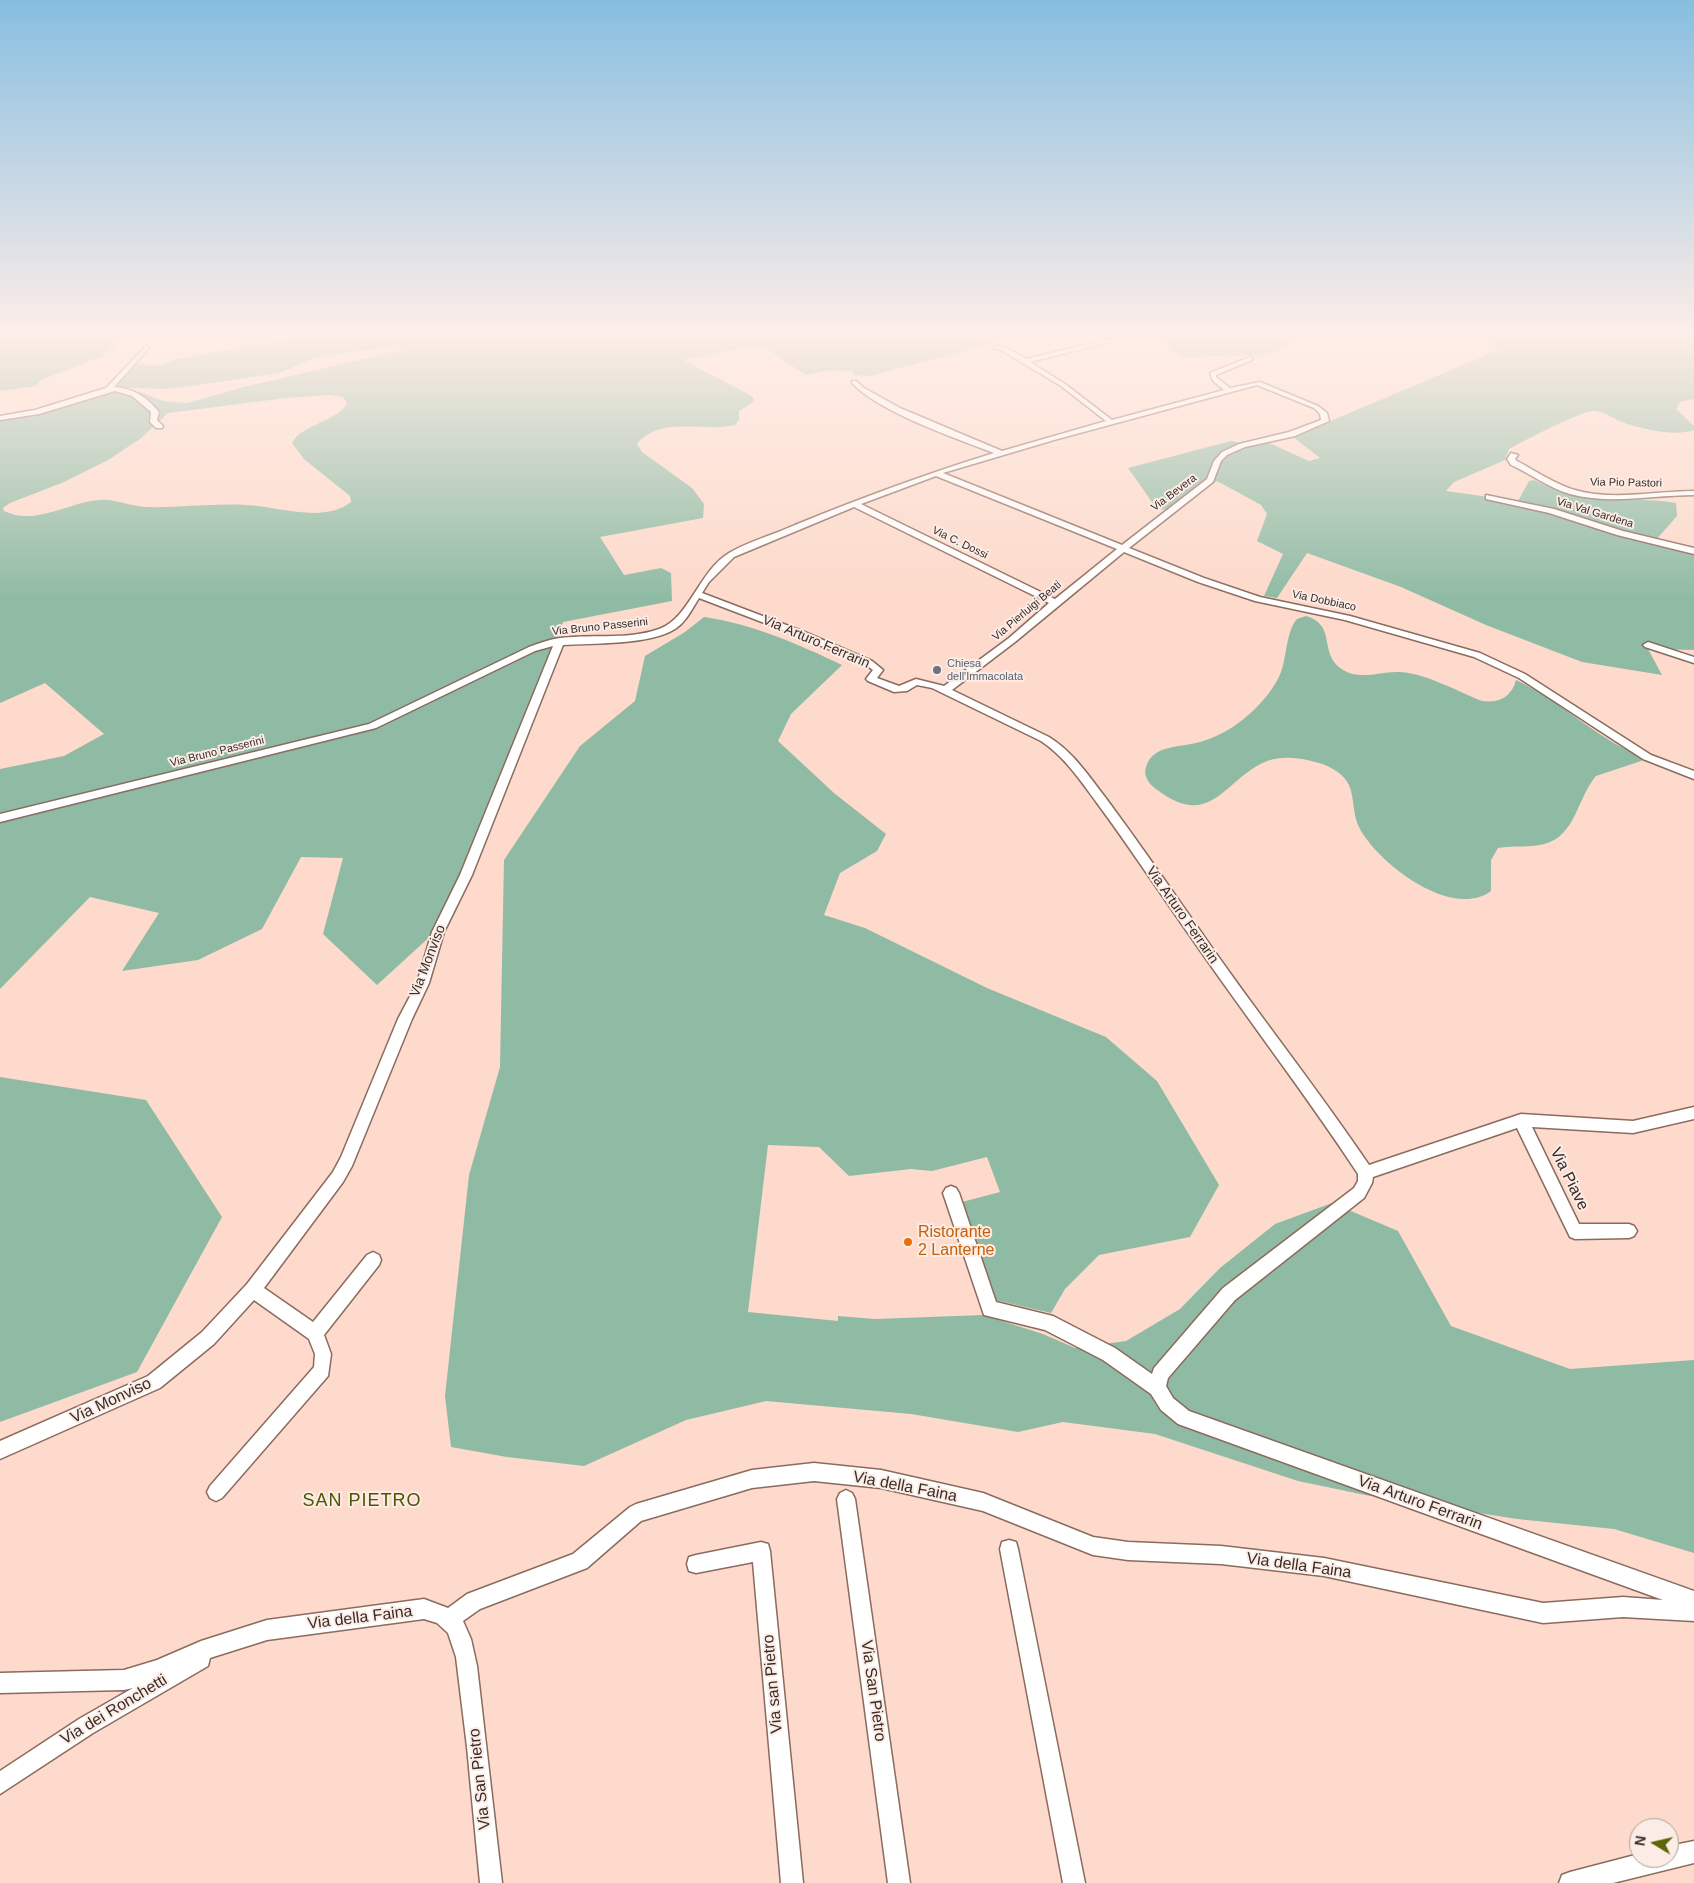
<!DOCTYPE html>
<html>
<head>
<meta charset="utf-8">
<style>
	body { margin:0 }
	#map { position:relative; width:1694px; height:1883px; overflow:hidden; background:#fddacb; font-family:Arial,sans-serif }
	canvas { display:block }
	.north { position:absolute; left:1629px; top:1818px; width:50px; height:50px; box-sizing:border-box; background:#fbece6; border:1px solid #ad9f99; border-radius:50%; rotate:279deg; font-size:14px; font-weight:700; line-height:20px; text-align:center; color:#392b26 }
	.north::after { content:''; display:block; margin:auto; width:18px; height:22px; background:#5d6506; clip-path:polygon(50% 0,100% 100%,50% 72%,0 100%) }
</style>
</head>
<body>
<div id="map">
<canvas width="1694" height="1883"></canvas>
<div class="north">N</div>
</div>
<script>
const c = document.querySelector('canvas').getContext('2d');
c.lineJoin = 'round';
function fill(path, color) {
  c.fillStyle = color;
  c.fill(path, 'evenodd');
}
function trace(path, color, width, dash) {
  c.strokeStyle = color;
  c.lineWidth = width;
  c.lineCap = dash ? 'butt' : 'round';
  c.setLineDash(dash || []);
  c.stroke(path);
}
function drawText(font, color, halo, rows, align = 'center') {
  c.font = font + ' Arial,sans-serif';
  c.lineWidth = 4;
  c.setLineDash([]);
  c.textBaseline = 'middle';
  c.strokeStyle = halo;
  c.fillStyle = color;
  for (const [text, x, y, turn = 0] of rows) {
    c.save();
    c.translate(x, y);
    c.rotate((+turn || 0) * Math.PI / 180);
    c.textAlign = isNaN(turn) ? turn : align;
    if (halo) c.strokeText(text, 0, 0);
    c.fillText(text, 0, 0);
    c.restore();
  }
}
const forest = new Path2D(`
	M 0,335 L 128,335 L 103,356 L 41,380 L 36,386 L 0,391 Z
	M 317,335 L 1025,335 L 870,376 L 854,375 L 853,371 L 831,370 L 806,375 L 766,349 L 755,346 L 683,360 L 752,396 L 754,399 L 752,403 L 739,411 L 739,420 L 735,425 C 705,433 661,415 637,444 L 642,452 L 692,488 L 704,504 L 703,518 L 600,537 L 624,575 L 661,568 L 671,573 L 672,601 L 563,622 L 446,922 L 377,985 L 323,934 L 343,858 L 301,857 L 262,929 L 198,960 L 122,971 L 159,913 L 90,897 L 0,989 L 0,769 L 64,756 L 104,734 L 45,683 L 0,703 L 0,420 L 43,412 L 104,390 L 140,392 L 163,401 L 187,403 L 244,387 L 406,349 L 390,347 L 317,357 L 279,373 L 185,387 L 165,389 L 112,387 L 112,381 L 132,364 L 162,365 L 180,358 ZM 329,395 L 343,397 L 347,403 C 336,423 303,423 292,443 L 304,459 L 350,496 L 351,502 C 324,524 277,506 246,505 C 213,503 179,508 146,507 C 133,506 121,502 109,500 C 74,497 39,528 4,511 L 3,508 L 10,503 L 64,482 L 108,460 L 140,439 L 168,413 L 286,398 Z
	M 1149,335 L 1351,335 L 1308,337 L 1264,355 L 1184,357 Z
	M 1467,335 L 1694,335 L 1694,399 L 1680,402 L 1676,409 L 1694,426 L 1694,430 C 1677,437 1640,429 1622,422 C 1612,418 1605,412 1594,411 C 1580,411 1524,441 1509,449 L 1505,460 L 1454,482 L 1446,491 L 1518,501 L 1529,481 L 1534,480 C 1556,490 1582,498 1606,499 C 1630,500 1653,499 1676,503 L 1677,516 L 1655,541 L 1694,553 L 1694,650 L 1648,649 L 1662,675 L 1582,662 L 1486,625 L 1401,587 L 1307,553 L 1277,598 L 1264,596 L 1283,554 L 1257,541 L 1267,514 L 1261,505 L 1217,481 L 1170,510 L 1157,509 L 1128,468 L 1231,441 L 1252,445 L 1269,443 L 1309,461 L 1320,458 L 1293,437 L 1498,350 L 1492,344 Z
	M 1306,616 C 1339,626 1316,655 1345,671 C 1361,680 1382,671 1399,672 C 1423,672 1459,692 1482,701 C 1499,703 1511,698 1516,680 C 1563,702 1596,739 1645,758 L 1641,761 L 1596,776 C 1577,798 1576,836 1544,844 C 1529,848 1513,845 1498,848 L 1491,860 L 1491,891 C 1452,920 1379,864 1360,829 C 1352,815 1355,799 1349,785 C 1344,774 1330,766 1319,763 C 1303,758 1284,755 1267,761 C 1224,778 1212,832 1156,789 C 1149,784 1143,776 1146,767 C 1153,744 1180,748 1200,742 C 1213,738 1226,732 1237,724 C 1253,713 1274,691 1281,672 C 1287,656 1286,632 1297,619 Z
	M 704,617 C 753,624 798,644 842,665 L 791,714 L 778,741 L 834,793 L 886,834 L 877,851 L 840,873 L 824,915 L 865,928 L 987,988 L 1106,1037 L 1157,1081 L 1219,1185 L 1190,1237 L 1099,1255 L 1065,1289 L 1051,1313 L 995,1300 L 962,1202 L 1000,1192 L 987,1157 L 932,1171 L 911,1169 L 849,1176 L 819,1147 L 768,1145 L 748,1312 L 838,1321 L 838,1316 L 875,1319 L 983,1315 L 1043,1334 L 1075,1348 L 1126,1341 L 1180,1309 L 1220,1268 L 1275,1224 L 1332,1203 L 1398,1231 L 1451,1326 L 1570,1369 L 1694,1360 L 1694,1553 L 1614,1529 L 1517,1519 L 1365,1495 L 1298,1481 L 1155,1434 L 1063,1422 L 1018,1432 L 911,1414 L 766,1401 L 686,1420 L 584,1466 L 507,1457 L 451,1447 L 445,1396 L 469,1175 L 500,1067 L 504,860 L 580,746 L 635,701 L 645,656 L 685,632 Z
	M 0,1077 L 146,1100 L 222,1217 L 137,1372 L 0,1422 Z`);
const minor = new Path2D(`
	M 1127,335 L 1139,335 L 1030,362 L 1065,384 L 1112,420 L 1224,390 L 1213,381 L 1210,373 L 1250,357 L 1253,359 L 1252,360 L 1216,375 L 1216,377 L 1230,388 L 1260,382 L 1318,406 L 1327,413 L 1329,421 L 1295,436 L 1245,447 L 1227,455 L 1221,461 L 1213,482 L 1129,548 L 1204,578 L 1260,597 L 1350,616 L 1480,653 L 1525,674 L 1651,755 L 1694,771 L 1694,779 L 1643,759 L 1519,678 L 1474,657 L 1345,620 L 1255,601 L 1198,582 L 1124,552 L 1015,642 L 952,690 L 1049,737 C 1073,752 1088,775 1105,797 C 1137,840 1168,885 1199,929 C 1254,1009 1315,1085 1369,1165 L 1521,1114 L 1633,1121 L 1694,1107 L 1694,1119 L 1633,1133 L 1532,1127 L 1579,1224 L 1629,1224 L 1634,1226 L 1637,1231 L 1634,1236 L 1629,1238 L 1575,1239 L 1570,1237 L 1517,1128 L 1373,1177 L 1372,1183 L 1364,1198 L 1235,1300 L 1168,1378 L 1166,1386 L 1173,1398 L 1189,1411 L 1694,1591 L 1694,1621 L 1623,1617 L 1543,1623 L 1324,1576 L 1221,1564 L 1128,1560 L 1093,1555 L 983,1511 L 881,1488 L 814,1481 L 752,1488 L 641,1521 L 587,1568 L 480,1609 L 463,1621 L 471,1639 L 477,1666 L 502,1883 L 480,1883 L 467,1747 L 456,1657 L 448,1633 L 437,1623 L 424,1619 L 267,1640 L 210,1658 L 208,1666 L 93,1733 L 0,1794 L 0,1771 L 79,1719 L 133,1688 L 124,1690 L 0,1693 L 0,1673 L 124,1670 L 157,1660 L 201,1641 L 267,1620 L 424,1599 L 448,1608 L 467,1594 L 573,1554 L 630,1507 L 636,1504 L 752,1470 L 814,1463 L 881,1470 L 983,1493 L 1093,1537 L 1128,1542 L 1221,1546 L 1324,1558 L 1543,1603 L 1623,1597 L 1663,1600 L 1178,1424 L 1161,1410 L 1151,1394 L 1103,1360 L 1045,1330 L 984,1315 L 943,1193 L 946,1188 L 951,1186 L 956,1188 L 959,1193 L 996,1302 L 1053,1316 L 1115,1348 L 1152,1374 L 1154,1368 L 1223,1288 L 1354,1188 L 1358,1181 L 1358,1174 C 1305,1093 1245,1016 1190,936 C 1159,892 1129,846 1097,803 C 1080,780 1065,757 1041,741 L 932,688 L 917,685 L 907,691 L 894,692 L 868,681 L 866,679 L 873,670 L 866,665 L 796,635 L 699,598 C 692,609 686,622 675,629 C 650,645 593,643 563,645 L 472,875 L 444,932 L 429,983 L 412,1019 L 352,1166 L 343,1182 L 264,1288 L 313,1322 L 367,1255 L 373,1252 L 379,1255 L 381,1260 L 379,1265 L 324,1335 L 331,1354 L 328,1376 L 222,1498 L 216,1501 L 210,1498 L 207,1492 L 210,1486 L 314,1367 L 315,1354 L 309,1339 L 254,1300 L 214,1344 L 160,1388 L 0,1459 L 0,1441 L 148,1376 L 202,1332 L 247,1284 L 333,1172 L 341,1157 L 398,1019 L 417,983 L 432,932 L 460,875 L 553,646 L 535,651 L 376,728 L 0,822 L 0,814 L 369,724 L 529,647 C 537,644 545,641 554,639 C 589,633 625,641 659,629 C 689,619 699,571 729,553 C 747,542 775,534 795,525 C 861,498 926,474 994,453 C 955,438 879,412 852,383 L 852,381 L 856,381 L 864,388 L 900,408 L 1002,451 L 1106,421 L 1061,386 L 1001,350 L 993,348 L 993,346 L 1005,347 L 1026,359 ZM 1257,385 L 1314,408 L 1320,414 L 1321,420 L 1289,432 L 1239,444 L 1222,452 L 1214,461 L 1207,479 L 1122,545 L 943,473 L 1054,440 ZM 936,476 L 1117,549 L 1055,599 L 861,504 ZM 854,507 L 1049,603 L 1009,638 L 944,686 L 916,679 L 899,686 L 877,678 L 883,670 L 872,661 L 802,631 L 702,593 L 709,582 L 734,557 Z
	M 147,345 L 149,348 L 114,387 C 133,388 147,397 159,412 L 157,420 L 163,426 L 162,428 L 156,428 L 150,422 L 151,412 L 132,396 L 115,391 L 39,414 L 0,420 L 0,416 L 35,410 L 106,388 Z
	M 1511,453 L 1518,455 L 1515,459 L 1517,461 C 1536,471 1554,484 1575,490 C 1612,501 1656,491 1694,491 L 1694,495 C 1654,495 1610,505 1570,494 C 1549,488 1531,474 1511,465 L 1507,459 Z
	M 1486,495 L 1554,509 L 1623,531 L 1694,548 L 1694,554 L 1617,535 L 1549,513 L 1486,499 Z
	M 1648,642 L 1694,657 L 1694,663 L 1645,647 L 1643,645 Z
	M 846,1490 L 852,1493 L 855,1499 L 910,1883 L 888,1883 L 837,1499 L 840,1493 Z
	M 1009,1540 L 1016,1542 L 1018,1549 L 1085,1883 L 1063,1883 L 1000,1549 L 1002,1542 Z
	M 761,1542 L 768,1544 L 770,1551 L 803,1883 L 781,1883 L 753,1562 L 696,1573 L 689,1571 L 687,1564 L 689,1557 L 696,1555 Z
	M 1694,1841 L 1694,1863 L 1613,1883 L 1559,1883 L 1562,1875 L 1570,1872 L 1639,1854 L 1639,1858 L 1669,1858 L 1669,1846 Z`);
const markers = [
	[937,670,5,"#6b7280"],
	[908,1242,5,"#e8710a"]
];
const farStreetnames = [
	["Via Pio Pastori",1626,483,1],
	["Via Bevera",1174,493,-37],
	["Via Val Gardena",1595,513,17],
	["Via C. Dossi",960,543,26],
	["Via Dobbiaco",1324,601,12],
	["Via Pierluigi Beati",1027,611,-40],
	["Via Bruno Passerini",600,627,-6],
	["Via Bruno Passerini",217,752,-14]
];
const farWorshipnames = [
	["Chiesa",947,664],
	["dell'Immacolata",947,677]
];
const streetNames = [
	["Via Arturo Ferrarin",816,642,23],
	["Via Arturo Ferrarin",1182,915,55],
	["Via Monviso",428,961,-69]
];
const nearStreetnames = [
	["Via Piave",1569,1179,64],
	["Via Monviso",111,1401,-25],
	["Via della Faina",905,1487,11],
	["Via Arturo Ferrarin",1420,1503,20],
	["Via della Faina",1299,1566,8],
	["Via della Faina",360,1618,-7],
	["Via san Pietro",773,1684,-95],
	["Via San Pietro",873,1691,82],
	["Via dei Ronchetti",114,1710,-31],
	["Via San Pietro",480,1779,-96]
];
const nearFoodnames = [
	["Ristorante",918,1233],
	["2 Lanterne",918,1251]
];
const nearNeighbourhoodnames = [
	["SAN PIETRO",362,1501]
];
fill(forest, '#8fbba4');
trace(minor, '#8a6b5e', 3);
fill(minor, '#fff');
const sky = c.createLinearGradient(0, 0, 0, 599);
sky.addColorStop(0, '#87bee0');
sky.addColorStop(0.56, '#feeee8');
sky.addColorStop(1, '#feeee800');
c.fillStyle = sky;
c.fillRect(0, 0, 1694, 599);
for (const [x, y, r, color] of markers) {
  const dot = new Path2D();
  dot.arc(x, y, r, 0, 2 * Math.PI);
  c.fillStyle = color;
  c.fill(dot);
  trace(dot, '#fbece6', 2);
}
drawText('11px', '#392b26', '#fbece6', farStreetnames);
drawText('11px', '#5b616d', '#fbece6', farWorshipnames, 'left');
drawText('14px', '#392b26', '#fbece6', streetNames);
drawText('16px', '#392b26', '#fbece6', nearStreetnames);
drawText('16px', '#c56008', '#fbece6', nearFoodnames, 'left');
c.letterSpacing = '1px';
drawText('18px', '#4f5600', '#fbece6', nearNeighbourhoodnames);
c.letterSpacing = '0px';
</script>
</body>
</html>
